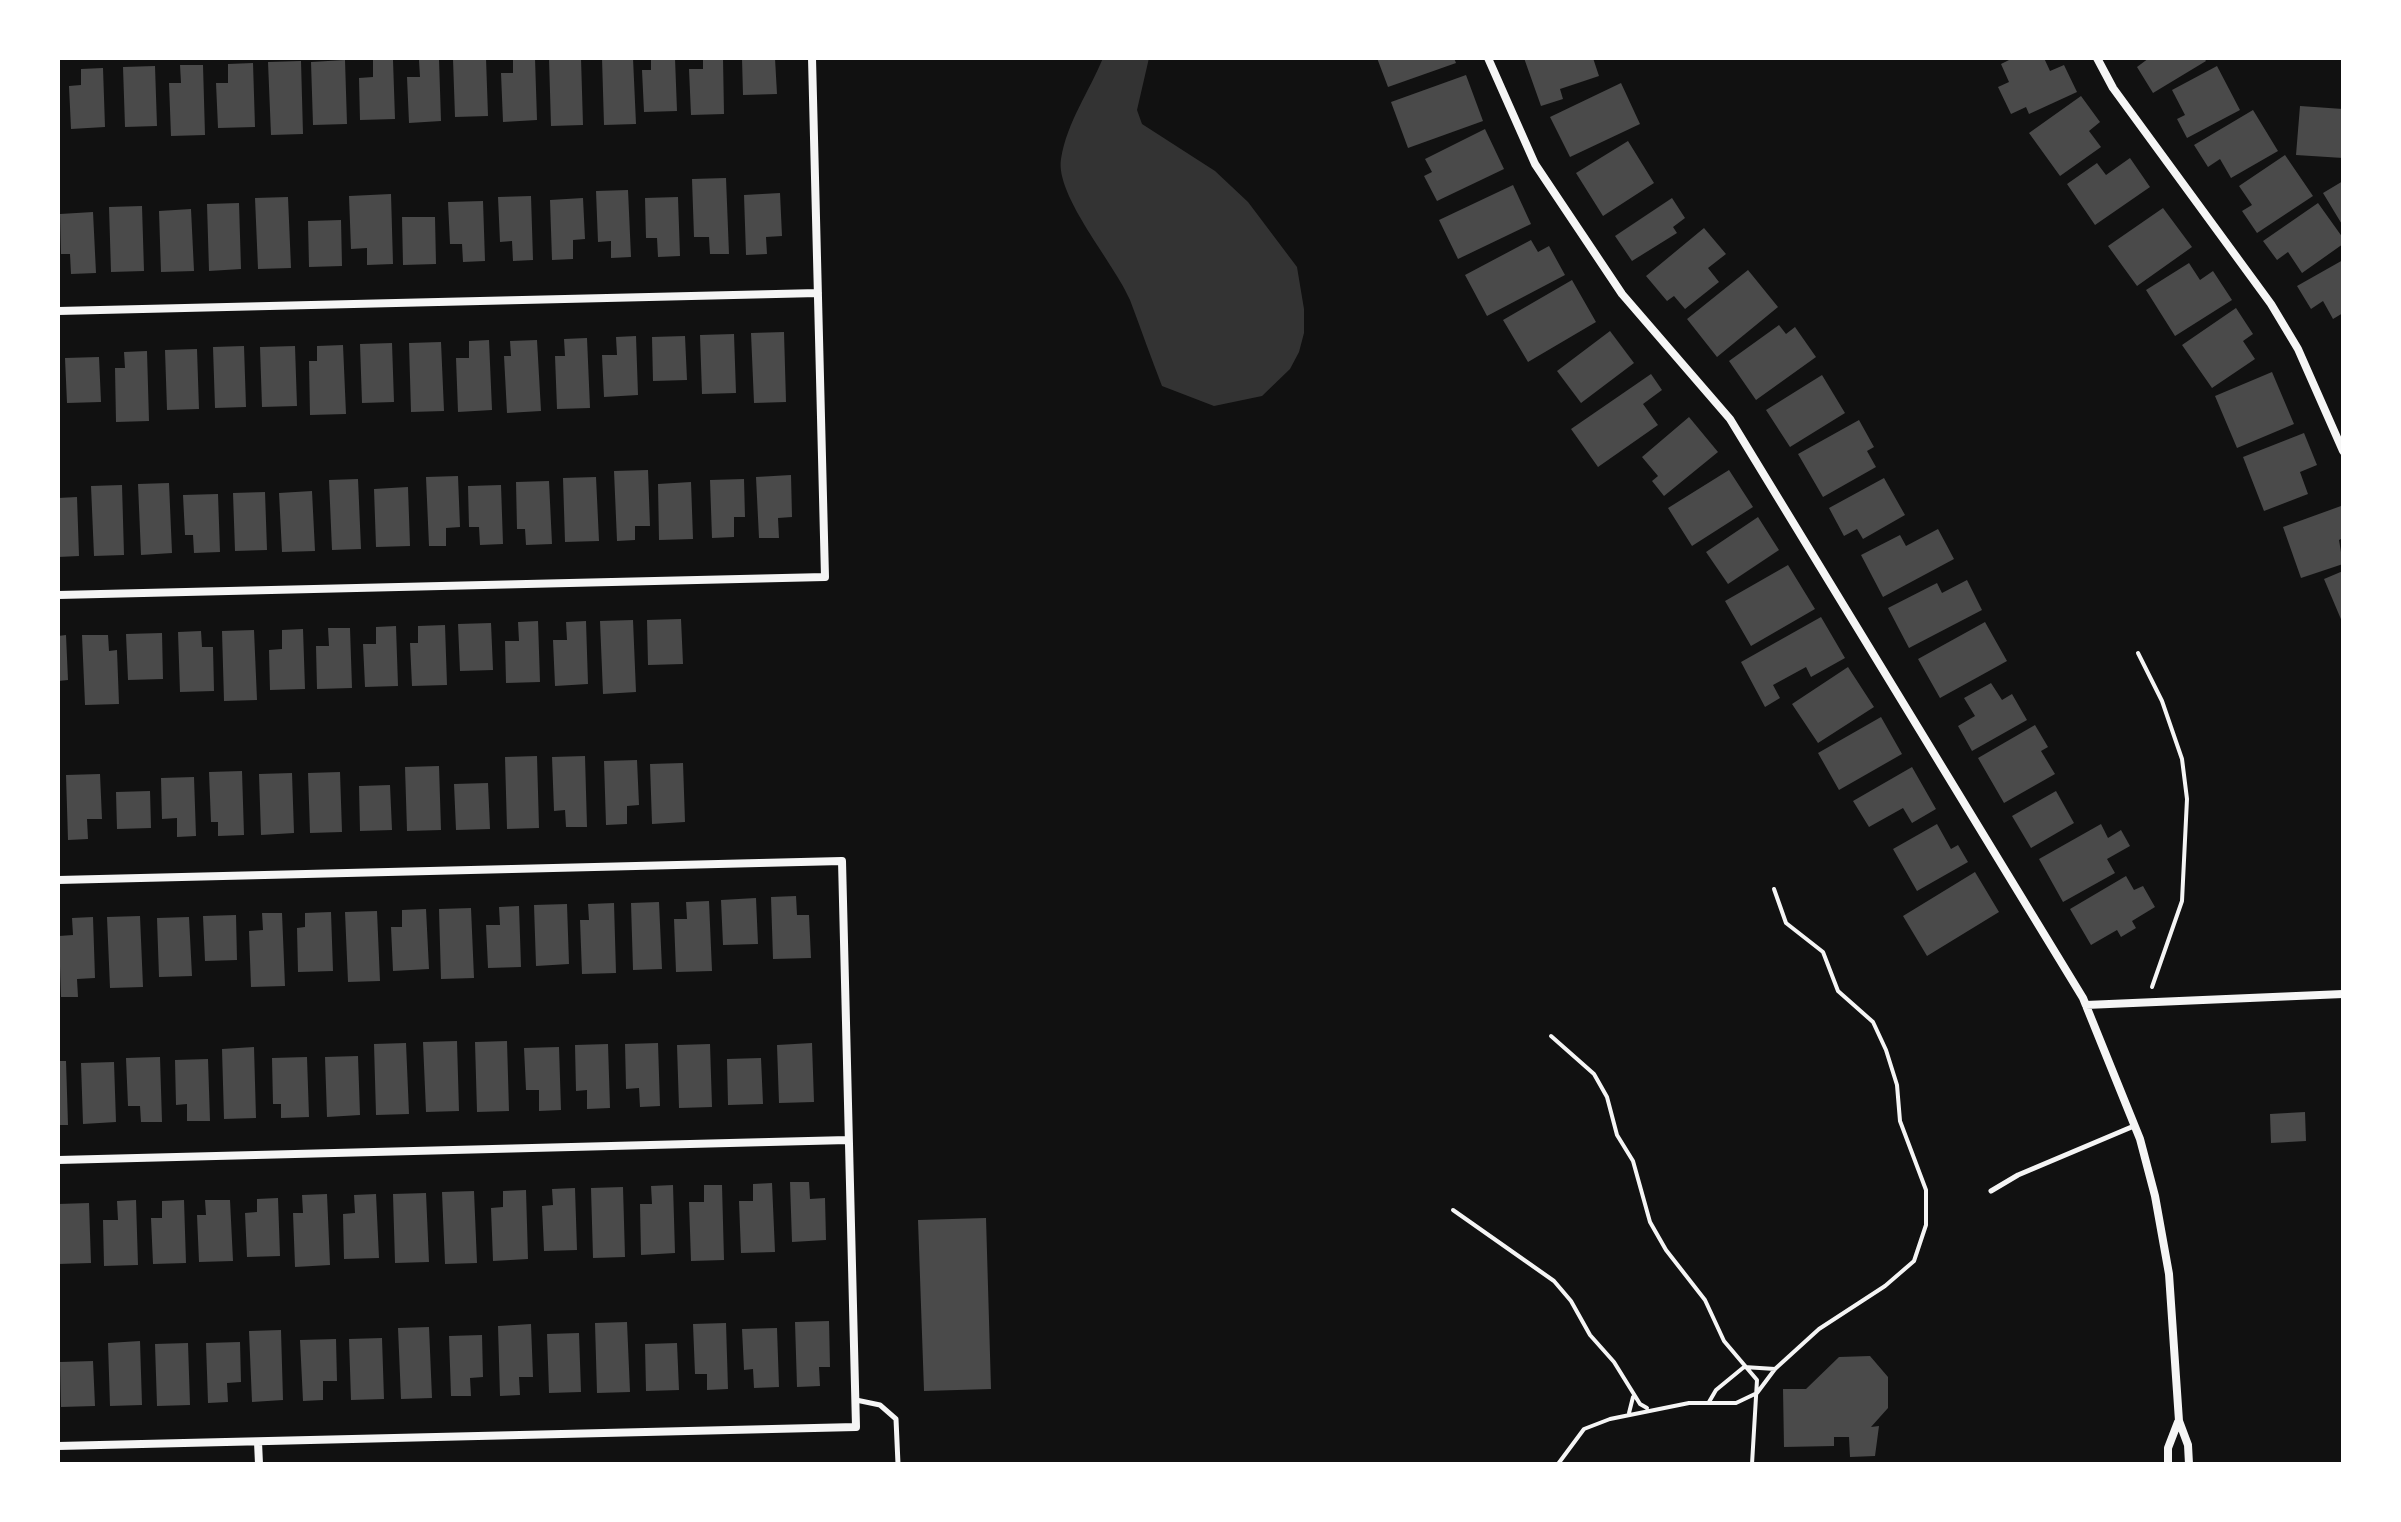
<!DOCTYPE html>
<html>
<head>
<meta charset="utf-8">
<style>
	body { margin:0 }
	#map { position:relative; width:2401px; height:1522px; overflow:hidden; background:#111; font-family:Figtree,sans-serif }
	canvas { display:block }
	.frame { position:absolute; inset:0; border:60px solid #fff; pointer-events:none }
</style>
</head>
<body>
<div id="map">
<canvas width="2401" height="1522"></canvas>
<div class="frame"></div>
</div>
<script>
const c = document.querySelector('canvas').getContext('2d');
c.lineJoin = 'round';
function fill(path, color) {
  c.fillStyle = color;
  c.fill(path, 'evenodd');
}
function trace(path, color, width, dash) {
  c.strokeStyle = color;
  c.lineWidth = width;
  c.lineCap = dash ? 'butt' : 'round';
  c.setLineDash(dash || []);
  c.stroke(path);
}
const water = new Path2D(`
	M 1103,58 L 1149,58 L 1137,110 L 1142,124 L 1215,171 L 1248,202 L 1297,267 L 1304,309 L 1304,333 L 1299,352 L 1290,369 L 1262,396 L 1214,406 L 1162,386 C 1151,358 1141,329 1130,300 C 1115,264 1055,196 1061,159 C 1067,122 1089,92 1103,58 Z`);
const building = new Path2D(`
	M 486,58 L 488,116 L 455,117 L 453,59 Z
	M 513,58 L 535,58 L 537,120 L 503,122 L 501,73 L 513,73 Z
	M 549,58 L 581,58 L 583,125 L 551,126 Z
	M 602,58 L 633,58 L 636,124 L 604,125 Z
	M 651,58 L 675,58 L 677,111 L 644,112 L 642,70 L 651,70 Z
	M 703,58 L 723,58 L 724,114 L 691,115 L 689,69 L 703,69 Z
	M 742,58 L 775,58 L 777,94 L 743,95 Z
	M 1377,58 L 1454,58 L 1456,63 L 1388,87 Z
	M 1524,58 L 1593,58 L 1599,76 L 1560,89 L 1563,99 L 1541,106 Z
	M 2013,58 L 2044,58 L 2050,71 L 2064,65 L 2077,92 L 2029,114 L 2026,107 L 2011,114 L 1998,87 L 2009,82 L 2001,64 Z
	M 2149,58 L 2204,58 L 2206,61 L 2153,93 L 2137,67 Z
	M 439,59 L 441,121 L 409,123 L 407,77 L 420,77 L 419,60 Z
	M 345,60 L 347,124 L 313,125 L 311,62 Z
	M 373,60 L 393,60 L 395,119 L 360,120 L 359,78 L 373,77 Z
	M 301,61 L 303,134 L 271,135 L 268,62 Z
	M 253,63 L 255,127 L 218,128 L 216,83 L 228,83 L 228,64 Z
	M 180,65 L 203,65 L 205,135 L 171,136 L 169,83 L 181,83 Z
	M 155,66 L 157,126 L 125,127 L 123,67 Z
	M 2217,66 L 2240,110 L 2187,138 L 2177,119 L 2185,115 L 2172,90 Z
	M 103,68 L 105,127 L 71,129 L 69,86 L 81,85 L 81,69 Z
	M 1466,75 L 1483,121 L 1408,148 L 1391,102 Z
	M 1621,83 L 1640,124 L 1570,157 L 1550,117 Z
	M 2081,96 L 2100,122 L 2089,131 L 2101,147 L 2060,176 L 2029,133 Z
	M 2300,106 L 2343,109 L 2343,158 L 2296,155 Z
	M 2253,110 L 2278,151 L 2231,178 L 2220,159 L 2208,167 L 2194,145 Z
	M 1485,129 L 1504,169 L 1437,201 L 1424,176 L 1432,172 L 1425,159 Z
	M 1628,141 L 1654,183 L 1603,216 L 1576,173 Z
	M 2285,155 L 2313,196 L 2257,233 L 2242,211 L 2252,205 L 2239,186 Z
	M 2130,158 L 2150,187 L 2095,225 L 2067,184 L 2097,163 L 2106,175 Z
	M 726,178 L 729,254 L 710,254 L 709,237 L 694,237 L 692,179 Z
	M 2343,181 L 2343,226 L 2323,193 Z
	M 1513,185 L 1531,224 L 1458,259 L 1439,220 Z
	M 628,190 L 631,257 L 611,258 L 611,241 L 598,242 L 596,191 Z
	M 780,193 L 782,236 L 766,237 L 767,254 L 746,255 L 744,195 Z
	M 391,194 L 393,264 L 367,265 L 367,248 L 351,249 L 349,196 Z
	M 531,196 L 533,260 L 513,261 L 512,241 L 500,242 L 498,197 Z
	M 288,197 L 291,268 L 258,269 L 255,198 Z
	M 678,197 L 680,256 L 658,257 L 657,238 L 646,238 L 645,198 Z
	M 583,198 L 585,239 L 573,240 L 573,259 L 552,260 L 550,200 Z
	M 1672,198 L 1685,218 L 1673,227 L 1677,233 L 1632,261 L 1615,236 Z
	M 483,201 L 485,261 L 463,262 L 462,244 L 450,244 L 448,202 Z
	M 239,203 L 241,269 L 209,271 L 207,204 Z
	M 2318,203 L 2343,238 L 2343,244 L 2302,273 L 2288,252 L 2277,260 L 2263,241 Z
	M 142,206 L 144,271 L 111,272 L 109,207 Z
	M 2163,208 L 2192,247 L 2137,286 L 2108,246 Z
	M 191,209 L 194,271 L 161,272 L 159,211 Z
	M 93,212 L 96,273 L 71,274 L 70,254 L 61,254 L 60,214 Z
	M 402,217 L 435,217 L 436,264 L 403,265 Z
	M 341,220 L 342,266 L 309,267 L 308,221 Z
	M 1704,228 L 1726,254 L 1708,268 L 1719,282 L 1685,309 L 1674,296 L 1667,301 L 1646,276 Z
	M 1531,240 L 1538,252 L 1549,246 L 1565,275 L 1487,316 L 1465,275 Z
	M 2343,260 L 2343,313 L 2333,319 L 2323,301 L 2311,309 L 2297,286 Z
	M 2189,263 L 2200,280 L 2213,271 L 2232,300 L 2175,336 L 2146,290 Z
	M 1748,270 L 1778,307 L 1717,357 L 1687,319 Z
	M 1572,280 L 1596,322 L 1528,362 L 1503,320 Z
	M 2236,308 L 2253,334 L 2243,341 L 2255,359 L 2212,388 L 2182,345 Z
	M 1779,325 L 1786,334 L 1795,327 L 1816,357 L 1756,400 L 1729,361 Z
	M 1610,331 L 1634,363 L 1581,403 L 1557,371 Z
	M 784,332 L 786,402 L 754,403 L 751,333 Z
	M 734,334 L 736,393 L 702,394 L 700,335 Z
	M 636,336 L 638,395 L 604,397 L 602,355 L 617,355 L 616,337 Z
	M 685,336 L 687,380 L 653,381 L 652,337 Z
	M 587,338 L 590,408 L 557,409 L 555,356 L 565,356 L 564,339 Z
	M 489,340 L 492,410 L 458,412 L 456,358 L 469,358 L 469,341 Z
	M 537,340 L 541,411 L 507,413 L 504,356 L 511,356 L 510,341 Z
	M 441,342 L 444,411 L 411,412 L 409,343 Z
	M 392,343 L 394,402 L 362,403 L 360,344 Z
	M 343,345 L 346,414 L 310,415 L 309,361 L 317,361 L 317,346 Z
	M 244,346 L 246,407 L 215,408 L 213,347 Z
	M 295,346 L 297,406 L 262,407 L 260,347 Z
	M 197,349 L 199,409 L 167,410 L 165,350 Z
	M 147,351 L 149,421 L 116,422 L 115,368 L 125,368 L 124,352 Z
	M 99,357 L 101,402 L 67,403 L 65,358 Z
	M 2272,372 L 2294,424 L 2237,448 L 2215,396 Z
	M 1651,374 L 1662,390 L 1643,404 L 1658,425 L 1598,467 L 1571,429 Z
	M 1822,375 L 1845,413 L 1790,447 L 1766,410 Z
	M 1689,417 L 1718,452 L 1664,496 L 1652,481 L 1658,476 L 1642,457 Z
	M 1859,420 L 1874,447 L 1867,451 L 1876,467 L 1823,497 L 1798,454 Z
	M 2304,433 L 2317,465 L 2300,472 L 2308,494 L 2264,511 L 2243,457 Z
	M 648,470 L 650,526 L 635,526 L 635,540 L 617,541 L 614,471 Z
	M 1729,470 L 1753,507 L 1692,546 L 1668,508 Z
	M 791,475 L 792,517 L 778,518 L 779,538 L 759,538 L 756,477 Z
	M 458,476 L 460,527 L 446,528 L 446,546 L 429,546 L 426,477 Z
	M 596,477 L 599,541 L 565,542 L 563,478 Z
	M 1884,478 L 1905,515 L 1863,539 L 1857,529 L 1844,536 L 1829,508 Z
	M 358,479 L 361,549 L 332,550 L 329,480 Z
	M 744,479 L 745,517 L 734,517 L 734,537 L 712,538 L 710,480 Z
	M 549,481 L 552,544 L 526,545 L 525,529 L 517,529 L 516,482 Z
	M 691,482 L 693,539 L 659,540 L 658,484 Z
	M 169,483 L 172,553 L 141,555 L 138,484 Z
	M 122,485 L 124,555 L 94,556 L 91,486 Z
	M 501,485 L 503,544 L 480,545 L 479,527 L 469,527 L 468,486 Z
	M 408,487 L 410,546 L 376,547 L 374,489 Z
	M 312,491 L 315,551 L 282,552 L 279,493 Z
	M 265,492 L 267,550 L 235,551 L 233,493 Z
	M 218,494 L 220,552 L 194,553 L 193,535 L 185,535 L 183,495 Z
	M 77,497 L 79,556 L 58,557 L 58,498 Z
	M 2341,506 L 2343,538 L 2339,540 L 2343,564 L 2301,578 L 2283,527 Z
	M 1758,517 L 1779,550 L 1728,584 L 1706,552 Z
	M 1938,529 L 1954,559 L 1883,597 L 1861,555 L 1900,535 L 1906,546 Z
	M 1788,565 L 1815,609 L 1751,646 L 1725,601 Z
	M 2343,571 L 2343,624 L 2324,579 Z
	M 1967,580 L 1982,610 L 1909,648 L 1888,608 L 1937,583 L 1942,593 Z
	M 1821,617 L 1845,658 L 1811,677 L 1806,667 L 1773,685 L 1780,698 L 1765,707 L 1741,662 Z
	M 681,619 L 683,664 L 648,665 L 647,620 Z
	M 633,620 L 636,692 L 603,694 L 600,621 Z
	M 538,621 L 540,682 L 506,683 L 505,641 L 519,641 L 518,622 Z
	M 586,621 L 588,684 L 555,686 L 553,640 L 567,640 L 566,622 Z
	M 1985,622 L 2007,661 L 1940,698 L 1918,659 Z
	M 491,623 L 493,670 L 460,671 L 458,624 Z
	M 445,625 L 447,685 L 412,686 L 410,643 L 418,643 L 418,626 Z
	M 396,626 L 398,686 L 365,687 L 363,644 L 376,644 L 376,627 Z
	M 328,628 L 350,628 L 352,688 L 317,689 L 316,646 L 329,646 Z
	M 303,629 L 305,689 L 270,690 L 269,650 L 282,649 L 282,630 Z
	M 254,630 L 257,700 L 224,701 L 222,631 Z
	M 201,631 L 202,647 L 213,647 L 214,691 L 180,692 L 178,632 Z
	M 162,633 L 163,679 L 128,680 L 126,634 Z
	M 66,635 L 68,680 L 58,681 L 58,636 Z
	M 82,635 L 108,635 L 109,651 L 117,650 L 119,704 L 85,705 Z
	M 1848,667 L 1874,707 L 1818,743 L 1792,704 Z
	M 1991,683 L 2002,700 L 2012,694 L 2027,720 L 1972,751 L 1958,726 L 1975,716 L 1964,698 Z
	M 1881,717 L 1902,754 L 1839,790 L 1818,753 Z
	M 2035,725 L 2048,747 L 2041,751 L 2055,774 L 2004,803 L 1978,758 Z
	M 537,756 L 539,828 L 507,829 L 505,757 Z
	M 585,756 L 587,827 L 566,827 L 565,810 L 554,811 L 552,757 Z
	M 637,760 L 639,805 L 627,806 L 627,824 L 606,825 L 604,761 Z
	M 683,763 L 685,822 L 652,824 L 650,764 Z
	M 439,766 L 441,830 L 407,831 L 405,767 Z
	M 1912,767 L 1936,809 L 1912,823 L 1903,808 L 1869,827 L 1853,801 Z
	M 242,771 L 244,835 L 218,836 L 218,822 L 211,822 L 209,772 Z
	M 340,772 L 342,832 L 310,833 L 308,773 Z
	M 292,773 L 294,833 L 261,835 L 259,774 Z
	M 100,774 L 102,819 L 87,819 L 88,839 L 68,840 L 66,775 Z
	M 194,777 L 196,836 L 177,837 L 177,818 L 162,819 L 161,778 Z
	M 488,783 L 490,829 L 456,830 L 454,784 Z
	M 390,785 L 392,830 L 360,831 L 359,786 Z
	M 150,791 L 151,828 L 117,829 L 116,792 Z
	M 2056,791 L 2074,823 L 2031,848 L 2012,816 Z
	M 1937,824 L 1951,849 L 1958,845 L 1968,862 L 1917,891 L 1893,849 Z
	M 2101,824 L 2108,838 L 2121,830 L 2130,846 L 2107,859 L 2115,873 L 2063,902 L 2039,859 Z
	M 1975,872 L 1999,912 L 1927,956 L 1903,916 Z
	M 2126,876 L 2134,890 L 2143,886 L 2155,907 L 2132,921 L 2136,928 L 2121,937 L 2117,930 L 2091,945 L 2070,909 Z
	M 796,896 L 797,915 L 809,915 L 811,958 L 773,959 L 771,897 Z
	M 756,898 L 758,944 L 723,945 L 721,900 Z
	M 709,901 L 712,971 L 676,972 L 674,919 L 687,919 L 686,902 Z
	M 659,902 L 662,969 L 633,970 L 631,903 Z
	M 614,903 L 616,973 L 582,974 L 580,920 L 589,920 L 588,904 Z
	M 567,904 L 569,964 L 536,966 L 534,905 Z
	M 519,906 L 521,967 L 488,968 L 486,925 L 500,925 L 499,907 Z
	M 471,908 L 474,978 L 441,979 L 439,909 Z
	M 426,909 L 429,969 L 393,971 L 391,927 L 402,927 L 402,910 Z
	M 377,911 L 380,981 L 348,982 L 345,912 Z
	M 331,912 L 333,971 L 298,972 L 297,928 L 305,927 L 305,913 Z
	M 262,913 L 282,913 L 285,986 L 251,987 L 249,931 L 263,930 Z
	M 236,915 L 237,960 L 205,961 L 203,916 Z
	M 140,916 L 143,987 L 110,988 L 107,917 Z
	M 93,917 L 95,978 L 77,979 L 78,997 L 61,997 L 59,936 L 73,935 L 72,918 Z
	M 189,917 L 192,976 L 159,977 L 157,918 Z
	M 457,1041 L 459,1111 L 426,1112 L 423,1042 Z
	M 507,1041 L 509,1111 L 477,1112 L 475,1042 Z
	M 406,1043 L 409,1114 L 376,1115 L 374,1044 Z
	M 658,1043 L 660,1106 L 640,1107 L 639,1088 L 626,1089 L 625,1044 Z
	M 812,1043 L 814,1102 L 779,1103 L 777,1045 Z
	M 608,1044 L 610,1108 L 587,1109 L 587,1090 L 576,1091 L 575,1045 Z
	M 710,1044 L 712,1107 L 679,1108 L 677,1045 Z
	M 254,1047 L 256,1118 L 224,1119 L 222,1049 Z
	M 559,1047 L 561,1110 L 539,1111 L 539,1090 L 526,1090 L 524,1048 Z
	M 358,1056 L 360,1115 L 327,1117 L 325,1057 Z
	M 160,1057 L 162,1122 L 141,1122 L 140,1106 L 128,1106 L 126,1058 Z
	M 307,1057 L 309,1117 L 281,1118 L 281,1104 L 273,1104 L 272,1058 Z
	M 761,1058 L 763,1104 L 728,1105 L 727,1059 Z
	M 208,1059 L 210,1121 L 187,1121 L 187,1104 L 176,1105 L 175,1060 Z
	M 58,1061 L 66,1061 L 68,1125 L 58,1125 Z
	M 114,1062 L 116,1122 L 83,1124 L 81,1063 Z
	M 2305,1112 L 2306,1141 L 2271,1143 L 2270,1114 Z
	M 790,1182 L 809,1182 L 810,1199 L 825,1198 L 826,1240 L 792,1242 Z
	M 772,1183 L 775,1252 L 741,1253 L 739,1201 L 753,1201 L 753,1184 Z
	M 673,1185 L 675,1253 L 641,1255 L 640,1204 L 652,1204 L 651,1186 Z
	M 704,1185 L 722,1185 L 724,1260 L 691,1261 L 689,1202 L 704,1202 Z
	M 623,1187 L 625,1257 L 593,1258 L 591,1188 Z
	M 575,1188 L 577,1250 L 544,1251 L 542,1206 L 553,1205 L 552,1189 Z
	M 526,1190 L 528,1259 L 493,1261 L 491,1208 L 503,1207 L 503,1191 Z
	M 474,1191 L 477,1263 L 445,1264 L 442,1192 Z
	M 426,1193 L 429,1262 L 395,1263 L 393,1194 Z
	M 327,1194 L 330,1265 L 295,1267 L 293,1213 L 303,1213 L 302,1195 Z
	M 376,1194 L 379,1258 L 344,1259 L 343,1214 L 355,1213 L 354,1195 Z
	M 278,1198 L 280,1256 L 247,1257 L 245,1213 L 257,1212 L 257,1199 Z
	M 136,1200 L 138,1265 L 104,1266 L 103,1220 L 118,1220 L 117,1201 Z
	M 184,1200 L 186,1263 L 153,1264 L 151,1218 L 162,1218 L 162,1201 Z
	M 205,1200 L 230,1200 L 233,1261 L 199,1262 L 197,1215 L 206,1215 Z
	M 89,1203 L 91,1263 L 58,1264 L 58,1204 Z
	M 986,1218 L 991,1389 L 924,1391 L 918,1220 Z
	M 829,1321 L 830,1367 L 819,1367 L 820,1386 L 797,1387 L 795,1322 Z
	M 627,1322 L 630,1392 L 597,1393 L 595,1323 Z
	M 726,1323 L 728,1389 L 707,1390 L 707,1374 L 695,1374 L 693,1324 Z
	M 531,1324 L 533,1377 L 519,1377 L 520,1395 L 500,1396 L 498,1326 Z
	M 429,1327 L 432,1398 L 401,1399 L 398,1328 Z
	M 777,1328 L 779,1387 L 754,1388 L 753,1369 L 744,1370 L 742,1329 Z
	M 281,1330 L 283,1400 L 252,1402 L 249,1331 Z
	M 579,1333 L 581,1392 L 549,1393 L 547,1334 Z
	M 482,1335 L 483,1377 L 470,1378 L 471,1396 L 451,1396 L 449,1336 Z
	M 382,1338 L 384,1399 L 351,1400 L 349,1339 Z
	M 336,1339 L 337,1381 L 323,1381 L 323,1400 L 303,1401 L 300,1340 Z
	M 140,1341 L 142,1405 L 110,1406 L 108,1343 Z
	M 240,1342 L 241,1382 L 227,1383 L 228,1402 L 208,1403 L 206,1343 Z
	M 188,1343 L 190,1405 L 157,1406 L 155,1344 Z
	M 677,1343 L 679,1390 L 646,1391 L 645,1344 Z
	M 1870,1356 L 1888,1377 L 1888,1408 L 1871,1427 L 1879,1426 L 1875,1456 L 1850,1457 L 1849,1437 L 1834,1437 L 1834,1446 L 1784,1447 L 1783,1389 L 1806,1389 L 1839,1357 Z
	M 93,1361 L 95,1406 L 61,1407 L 60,1362 Z`);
const path = new Path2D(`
	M 2138,653 L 2162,701 L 2182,759 L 2187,799 L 2182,901 L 2152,987
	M 1551,1036 L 1594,1074 L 1607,1097 L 1617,1135 L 1633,1161 L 1650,1222 L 1666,1250 L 1705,1300 L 1724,1341 L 1757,1380 L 1752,1464
	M 1453,1210 L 1554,1281 L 1571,1301 L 1590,1335 L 1614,1362 L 1640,1404 L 1647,1408
	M 1709,1402 L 1716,1390 L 1744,1367 L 1775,1369
	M 1629,1413 L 1633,1397
	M 1558,1464 L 1584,1429 L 1610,1419 L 1689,1403 L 1736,1403 L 1757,1393 L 1775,1369 L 1819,1329 L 1885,1286 L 1914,1261 L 1926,1225 L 1926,1190 L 1900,1121 L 1897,1085 L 1886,1050 L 1873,1022 L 1838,991 L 1823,952 L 1786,923 L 1774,889`);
const service = new Path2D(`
	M 1991,1191 L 2018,1175 L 2134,1126
	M 856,1400 L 880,1405 L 896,1419 L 898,1464`);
const minor = new Path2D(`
	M 1488,58 L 1535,164 L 1622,294 L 1730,419 L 2083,998 L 2140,1139 L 2155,1196 L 2169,1274 L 2179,1421 L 2188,1445 L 2189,1464
	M 2097,58 L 2113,88 L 2271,304 L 2298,349 L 2343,451
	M 58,311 L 818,293
	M 58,595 L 825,577 L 812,58
	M 58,880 L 842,861 L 856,1427 L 58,1446
	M 2086,1005 L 2343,994
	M 58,1160 L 848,1140
	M 258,1442 L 259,1464
	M 2168,1464 L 2168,1448 L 2178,1422`);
fill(water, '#333');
fill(building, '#4a4a4a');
trace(path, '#f5f5f5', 4);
trace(service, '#f5f5f5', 5);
trace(minor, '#f5f5f5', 8);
</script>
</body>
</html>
